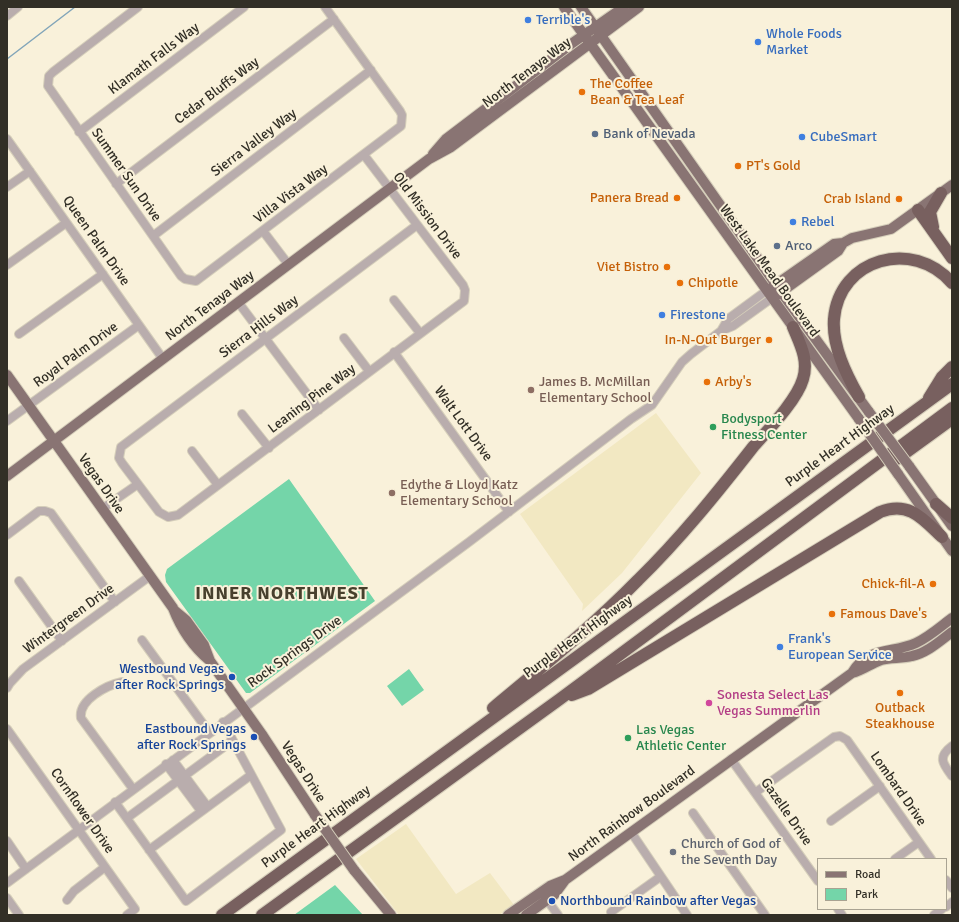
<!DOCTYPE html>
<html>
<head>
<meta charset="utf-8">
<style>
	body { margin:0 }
	#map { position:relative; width:959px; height:922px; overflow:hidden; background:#f9f1da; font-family:Signika,sans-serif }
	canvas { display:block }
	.frame { position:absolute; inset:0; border:8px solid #322f26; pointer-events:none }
	.legend { position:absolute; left:817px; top:858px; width:130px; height:52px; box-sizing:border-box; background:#f9f1da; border:1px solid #a9a392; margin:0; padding:5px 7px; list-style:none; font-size:12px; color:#322f26 }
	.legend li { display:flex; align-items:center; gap:8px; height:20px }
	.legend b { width:20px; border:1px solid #a9a392 }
</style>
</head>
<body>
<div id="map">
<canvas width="959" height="922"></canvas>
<div class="frame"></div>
<ul class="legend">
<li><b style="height:5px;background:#897473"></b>Road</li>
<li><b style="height:11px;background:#74d5a9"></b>Park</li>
</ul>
</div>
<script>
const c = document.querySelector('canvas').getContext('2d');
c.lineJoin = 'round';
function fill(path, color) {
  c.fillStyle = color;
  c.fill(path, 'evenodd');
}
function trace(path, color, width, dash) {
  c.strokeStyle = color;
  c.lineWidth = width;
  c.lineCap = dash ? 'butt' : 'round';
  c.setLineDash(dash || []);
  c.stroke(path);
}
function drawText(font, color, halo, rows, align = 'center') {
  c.font = font + ' Signika,sans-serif';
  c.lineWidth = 4;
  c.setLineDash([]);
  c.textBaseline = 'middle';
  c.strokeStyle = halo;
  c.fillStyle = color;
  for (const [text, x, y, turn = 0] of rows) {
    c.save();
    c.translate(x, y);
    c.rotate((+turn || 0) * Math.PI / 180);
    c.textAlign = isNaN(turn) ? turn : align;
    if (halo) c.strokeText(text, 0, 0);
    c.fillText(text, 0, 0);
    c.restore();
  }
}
const green = new Path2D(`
	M 289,479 L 375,601 L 250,693 L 246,693 L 166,582 L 165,575 L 167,569 Z
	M 409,669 L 424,690 L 402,706 L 387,686 Z
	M 335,885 L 363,915 L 294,915 Z`);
const sand = new Path2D(`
	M 656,413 L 701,473 L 622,573 L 582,611 L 583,604 L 520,514 Z
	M 406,824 L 456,894 L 490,873 L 514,905 L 499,915 L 399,915 L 356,859 Z`);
const stream = new Path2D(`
	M 7,59 L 75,7`);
const minor = new Path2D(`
	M 138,7 L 53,72 L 49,76 L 48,86 L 181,276 L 185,279 L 196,281 L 401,126 L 402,115 L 400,111 L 325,7
	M 7,16 L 18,7
	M 79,132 L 244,7
	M 7,139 L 163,359
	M 364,155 L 463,285 L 465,290 L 464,301 L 178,515 L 168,517 L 159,512 L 122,463 L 119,458 L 121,447 L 417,225
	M 116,184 L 334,19
	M 7,187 L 30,171
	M 263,231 L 288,264
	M 153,236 L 371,70
	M 7,265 L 66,223
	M 394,300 L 420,333
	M 238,302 L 319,410
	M 721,331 L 728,319 L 766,291
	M 19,334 L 103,274
	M 344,338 L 369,371
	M 394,352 L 509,512
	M 242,414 L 269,448
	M 7,421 L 139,325
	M 192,451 L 218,485
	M 102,509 L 138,484
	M 7,535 L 39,511 L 45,511 L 51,513 L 115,602
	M 19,581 L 62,641
	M 142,640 L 209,732
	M 122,682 C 107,685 78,700 81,718 L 133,789
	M 7,688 L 10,683 L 23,669 L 150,576
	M 7,729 L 135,909 L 127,915
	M 952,746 C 937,757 943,764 952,776
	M 731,759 L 818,881
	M 173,760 L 207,806
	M 166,764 L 201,811
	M 756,792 L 834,737 L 840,736 L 847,740 L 931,859
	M 115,802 L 186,901 L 281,830 L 223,722
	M 693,813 L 765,915
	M 127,818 L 232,741
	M 831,821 L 880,786
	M 631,832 L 687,915
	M 7,841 L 26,869
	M 149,850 L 251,775
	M 895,859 L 919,842
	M 946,880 L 952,888
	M 7,883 L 469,542 L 631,419 L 652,405 L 682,362 L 691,354 L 721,331 L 733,326 L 772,298
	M 7,898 L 19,915
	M 67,900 L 74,891 L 105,867
	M 547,900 L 558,915
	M 946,907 L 952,902
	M 838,909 L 842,915
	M 611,912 L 660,877
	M 934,915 L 942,909`);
const major = new Path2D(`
	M 564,7 L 859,419
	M 581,7 L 782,293 L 869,412
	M 433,154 L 446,139 L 571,44 L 624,7
	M 771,288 L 834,244 L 843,243 L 852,238 L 891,229 L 952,185
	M 777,295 L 838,251 L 843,243
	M 7,375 L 173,608 C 181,629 192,646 210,661
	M 909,466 L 952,526
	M 898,474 L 952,551
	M 7,476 L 429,159 L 451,147 L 639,7
	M 174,610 L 186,620 L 204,645 L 210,661 L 263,736 L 315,815
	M 852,673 C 863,670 870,664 881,660 C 891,657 901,659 912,656 C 927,653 940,641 952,632
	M 354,870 L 391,915
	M 508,915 L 550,886 L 565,880 L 852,673 C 868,646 892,654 916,643 C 929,637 940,627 952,618
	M 526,915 L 554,895 L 565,880`);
const highway = new Path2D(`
	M 918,210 L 952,258
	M 933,227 L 930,212 L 941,193
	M 859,397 C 846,374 832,346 834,319 C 839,258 913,238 952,283
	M 929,398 L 942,377 L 952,367
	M 897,459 L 952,419
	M 936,504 L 952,518
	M 572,695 L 588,689 L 880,512 C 909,501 922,518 942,537
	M 493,708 C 542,667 593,626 638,580 C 680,539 717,493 753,447 C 768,430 797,400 803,379 C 809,360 800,344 793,327
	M 222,915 L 952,384
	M 262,915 L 560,699 L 952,408`);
const majorBridge = new Path2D(`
	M 869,412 L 909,466
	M 859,419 L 898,474
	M 315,815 L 354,870`);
const markers = [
	[528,20,4,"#3f7fe0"],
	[758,42,4,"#3f7fe0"],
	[582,92,4,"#e8710a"],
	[595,134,4,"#5c6f8a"],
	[802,137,4,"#3f7fe0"],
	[738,166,4,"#e8710a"],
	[677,198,4,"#e8710a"],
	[899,199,4,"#e8710a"],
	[793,222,4,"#3f7fe0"],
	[777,246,4,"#5c6f8a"],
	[667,267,4,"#e8710a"],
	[680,283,4,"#e8710a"],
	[662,315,4,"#3f7fe0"],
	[769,340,4,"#e8710a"],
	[707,382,4,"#e8710a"],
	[531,390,4,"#8d6e63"],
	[713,427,4,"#2e9e5b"],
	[392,493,4,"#8d6e63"],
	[933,584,4,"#e8710a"],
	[832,614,4,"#e8710a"],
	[780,647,4,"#3f7fe0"],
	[232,677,4,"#1a4fb4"],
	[900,693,4,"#e8710a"],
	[709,703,4,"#d1479c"],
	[254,737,4,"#1a4fb4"],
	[628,738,4,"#2e9e5b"],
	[673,852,4,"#6b7280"],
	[552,901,4,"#1a4fb4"]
];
const shopNames = [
	["Terrible's",536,20],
	["Whole Foods",766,34],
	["Market",766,50],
	["CubeSmart",810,137],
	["Rebel",801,222],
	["Firestone",670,315],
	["Frank's",788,639],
	["European Service",788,655]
];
const streetNames = [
	["Klamath Falls Way",154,59,-37],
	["North Tenaya Way",527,73,-37],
	["Cedar Bluffs Way",217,91,-37],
	["Sierra Valley Way",254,143,-37],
	["Summer Sun Drive",126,175,55],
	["Villa Vista Way",291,194,-37],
	["Old Mission Drive",427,216,53],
	["Queen Palm Drive",96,241,55],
	["West Lake Mead Boulevard",769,271,54],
	["North Tenaya Way",210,306,-37],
	["Sierra Hills Way",259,327,-37],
	["Royal Palm Drive",76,355,-36],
	["Leaning Pine Way",312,399,-37],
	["Walt Lott Drive",463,424,54],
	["Purple Heart Highway",840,446,-36],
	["Vegas Drive",101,484,55],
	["Wintergreen Drive",69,619,-36],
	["Purple Heart Highway",578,637,-36],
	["Rock Springs Drive",295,652,-36],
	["Vegas Drive",303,772,57],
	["Lombard Drive",898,789,55],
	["Cornflower Drive",82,811,55],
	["Gazelle Drive",786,812,55],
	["North Rainbow Boulevard",632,814,-36],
	["Purple Heart Highway",316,827,-36]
];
const foodNames = [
	["The Coffee",590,84],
	["Bean & Tea Leaf",590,100],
	["PT's Gold",746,166],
	["Panera Bread",669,198,"right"],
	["Crab Island",891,199,"right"],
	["Viet Bistro",659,267,"right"],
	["Chipotle",688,283],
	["In-N-Out Burger",761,340,"right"],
	["Arby's",715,382],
	["Chick-fil-A",925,584,"right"],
	["Famous Dave's",840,614],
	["Outback",900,708,"center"],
	["Steakhouse",900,724,"center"]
];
const serviceNames = [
	["Bank of Nevada",603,134],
	["Arco",785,246]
];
const educationNames = [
	["James B. McMillan",539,382],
	["Elementary School",539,398],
	["Edythe & Lloyd Katz",400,485],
	["Elementary School",400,501]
];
const leisureNames = [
	["Bodysport",721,419],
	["Fitness Center",721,435],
	["Las Vegas",636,730],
	["Athletic Center",636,746]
];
const transitNames = [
	["Westbound Vegas",224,669],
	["after Rock Springs",224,685],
	["Eastbound Vegas",246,729],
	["after Rock Springs",246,745],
	["Northbound Rainbow after Vegas",560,901,"left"]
];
const hotelNames = [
	["Sonesta Select Las",717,695],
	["Vegas Summerlin",717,711]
];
const worshipNames = [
	["Church of God of",681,844],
	["the Seventh Day",681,860]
];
const districtNames = [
	["INNER NORTHWEST",282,594]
];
fill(green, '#74d5a9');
fill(sand, '#f2e8c2');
trace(stream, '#82a5b9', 1.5);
trace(minor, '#d5ceba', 10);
trace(major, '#d5ceba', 12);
trace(highway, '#d5ceba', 14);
trace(minor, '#b9adad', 8);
trace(major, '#897473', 10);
trace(highway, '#78605f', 12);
trace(majorBridge, '#d5ceba', 12, []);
trace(majorBridge, '#897473', 10);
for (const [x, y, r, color] of markers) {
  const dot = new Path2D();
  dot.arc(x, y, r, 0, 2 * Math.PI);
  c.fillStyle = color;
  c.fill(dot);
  trace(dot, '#f9f1da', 1.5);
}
drawText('14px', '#366cbe', '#f9f1da', shopNames, 'left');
drawText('14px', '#322f26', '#f9f1da', streetNames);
drawText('14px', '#c56008', '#f9f1da', foodNames, 'left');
drawText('14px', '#4e5e75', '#f9f1da', serviceNames, 'left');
drawText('14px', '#785e54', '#f9f1da', educationNames, 'left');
drawText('14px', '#27864d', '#f9f1da', leisureNames, 'left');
drawText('14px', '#164399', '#f9f1da', transitNames, 'right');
drawText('14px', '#b23c85', '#f9f1da', hotelNames, 'left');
drawText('14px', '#5b616d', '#f9f1da', worshipNames, 'left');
c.letterSpacing = '1px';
drawText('bold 18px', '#47402d', '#f9f1da', districtNames);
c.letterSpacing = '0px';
</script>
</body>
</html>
